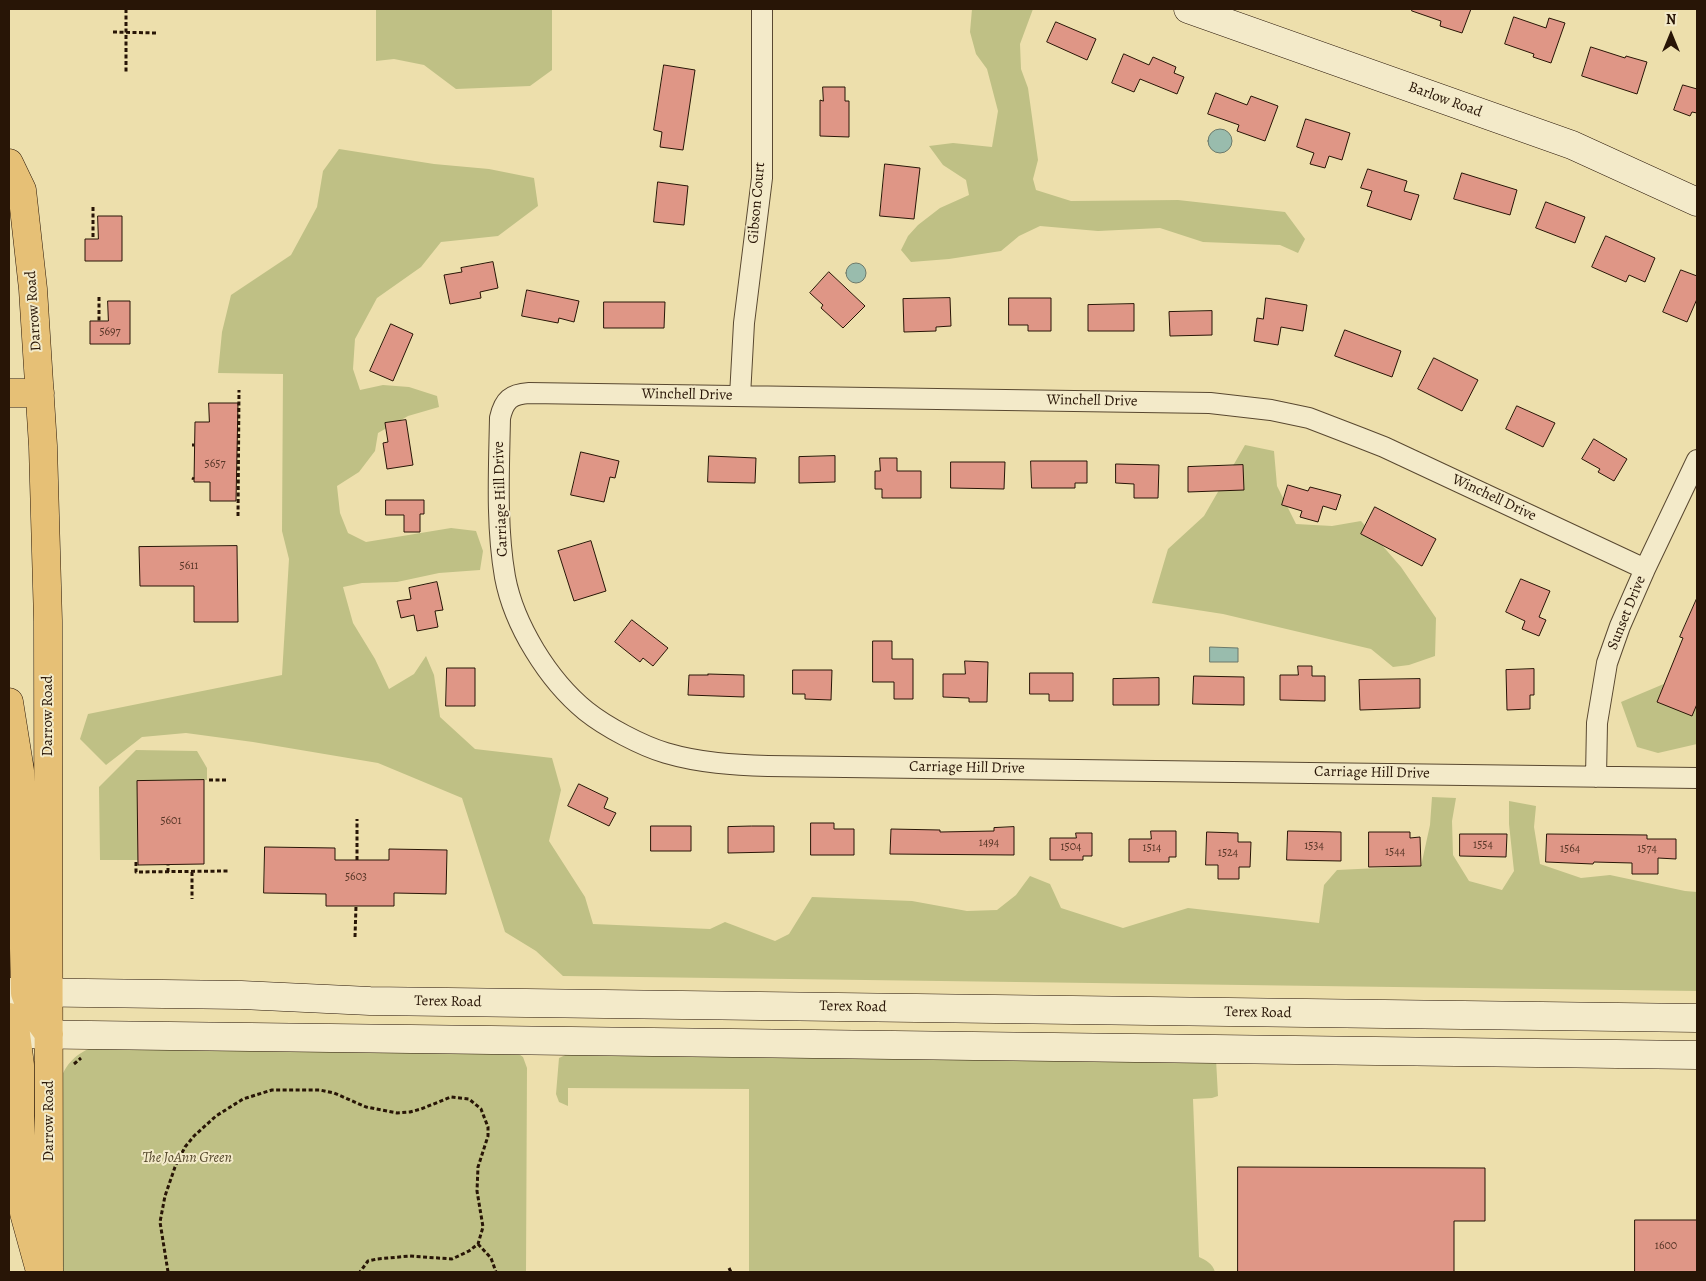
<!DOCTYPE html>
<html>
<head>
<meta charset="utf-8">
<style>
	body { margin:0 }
	#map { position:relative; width:1706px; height:1281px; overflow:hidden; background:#eddfac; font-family:Alegreya,serif }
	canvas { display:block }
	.frame { position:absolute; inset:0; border:10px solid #281506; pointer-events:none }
	.north { position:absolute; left:1646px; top:10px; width:50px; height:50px; -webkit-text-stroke:4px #f3eac9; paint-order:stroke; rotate:0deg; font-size:14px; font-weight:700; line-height:20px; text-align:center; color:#281506 }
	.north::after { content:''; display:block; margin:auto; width:18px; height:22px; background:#281506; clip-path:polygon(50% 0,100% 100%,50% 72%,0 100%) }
</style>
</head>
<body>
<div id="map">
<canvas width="1706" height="1281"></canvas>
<div class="frame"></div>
<div class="north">N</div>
</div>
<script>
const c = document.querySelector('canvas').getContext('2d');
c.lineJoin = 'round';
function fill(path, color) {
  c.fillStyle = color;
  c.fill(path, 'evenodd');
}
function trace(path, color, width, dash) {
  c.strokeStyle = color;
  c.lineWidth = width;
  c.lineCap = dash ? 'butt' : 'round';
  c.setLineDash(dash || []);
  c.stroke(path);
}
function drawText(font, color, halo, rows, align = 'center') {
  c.font = font + ' Alegreya,serif';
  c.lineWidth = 4;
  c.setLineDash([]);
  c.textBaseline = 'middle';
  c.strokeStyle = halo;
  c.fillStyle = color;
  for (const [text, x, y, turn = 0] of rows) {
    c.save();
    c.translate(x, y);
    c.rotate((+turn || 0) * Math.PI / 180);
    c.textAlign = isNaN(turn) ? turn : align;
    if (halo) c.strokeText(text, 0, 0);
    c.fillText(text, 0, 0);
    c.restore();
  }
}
const green = new Path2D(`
	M 376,9 L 552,9 L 552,70 L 530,86 L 456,89 L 424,65 L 394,59 L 376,61 Z
	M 972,9 L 1033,9 L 1020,44 L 1021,69 L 1028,88 L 1038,160 L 1033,179 L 1036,190 L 1071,201 L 1178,200 L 1285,212 L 1305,239 L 1298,253 L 1280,245 L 1203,242 L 1160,228 L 1098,231 L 1040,226 L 1019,236 L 1001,251 L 949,259 L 911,262 L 901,250 L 908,236 L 918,225 L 940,208 L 969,195 L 966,180 L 943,165 L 929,146 L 953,143 L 992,147 L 998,111 L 987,69 L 976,54 L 970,32 Z
	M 339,149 L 434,164 L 489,169 L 534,178 L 538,206 L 498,236 L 441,242 L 421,267 L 377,298 L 355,339 L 353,369 L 360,390 L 383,385 L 409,387 L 437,396 L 439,407 L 408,416 L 378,433 L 375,451 L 359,472 L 337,486 L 340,513 L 348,533 L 366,542 L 451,528 L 476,531 L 483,551 L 480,570 L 439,573 L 397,582 L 362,583 L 343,587 L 353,623 L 375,659 L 389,689 L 414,674 L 426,656 L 434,675 L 440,717 L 475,749 L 552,758 L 561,790 L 549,841 L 585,897 L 593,924 L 710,929 L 725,922 L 775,941 L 789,934 L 812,897 L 912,901 L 967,911 L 997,910 L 1016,895 L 1030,876 L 1050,884 L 1061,908 L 1123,928 L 1188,908 L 1319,923 L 1324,885 L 1337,870 L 1421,866 L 1430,825 L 1432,797 L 1456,798 L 1452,821 L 1453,855 L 1469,881 L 1502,890 L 1514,871 L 1509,824 L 1509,801 L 1536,806 L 1534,827 L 1540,864 L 1581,878 L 1610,875 L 1685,891 L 1697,892 L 1697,991 L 563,976 L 536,951 L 505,932 L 462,798 L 378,763 L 253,742 L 186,733 L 142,737 L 106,765 L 80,739 L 88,714 L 282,675 L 289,559 L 282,531 L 283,374 L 218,373 L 222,332 L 231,295 L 291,255 L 317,207 L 323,171 Z
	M 1245,445 L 1274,451 L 1277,486 L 1296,524 L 1332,526 L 1361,521 L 1401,567 L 1436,618 L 1435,656 L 1409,665 L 1393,667 L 1371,649 L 1223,614 L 1152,603 L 1168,549 L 1204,516 Z
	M 1697,670 L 1697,744 L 1658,753 L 1637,747 L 1621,702 Z
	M 136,750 L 197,751 L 207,768 L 207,780 L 137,781 L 138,860 L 100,860 L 99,787 Z
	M 96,1046 L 516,1052 L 523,1057 L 527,1068 L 526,1272 L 62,1272 L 59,1083 C 66,1063 76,1053 96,1046 Z
	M 576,1050 L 1216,1059 L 1218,1096 L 1212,1098 L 1193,1099 L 1199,1257 C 1206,1260 1213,1264 1215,1272 L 749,1272 L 749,1089 L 568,1088 L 568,1106 L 559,1102 L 556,1094 L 559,1058 Z`);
const water = new Path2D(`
	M1208 141a12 12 0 1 1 24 0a12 12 0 1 1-24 0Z
	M846 273a10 10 0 1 1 20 0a10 10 0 1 1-20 0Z
	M 1210,647 L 1238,648 L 1238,662 L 1210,662 Z`);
const building = new Path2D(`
	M 1412,9 L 1471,9 L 1462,33 L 1440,26 L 1441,21 L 1412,11 Z
	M 1514,17 L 1546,28 L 1549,18 L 1565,23 L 1551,63 L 1533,57 L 1534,54 L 1505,44 Z
	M 1056,22 L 1096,39 L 1087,60 L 1047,42 Z
	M 1591,47 L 1625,58 L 1626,56 L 1647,62 L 1637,94 L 1582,76 Z
	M 1124,54 L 1149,65 L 1153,57 L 1176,67 L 1174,73 L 1184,77 L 1177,94 L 1140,79 L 1134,92 L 1112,83 Z
	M 664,65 L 695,70 L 683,150 L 660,147 L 662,132 L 654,130 Z
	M 1683,85 L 1697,89 L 1697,113 L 1692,112 L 1690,116 L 1674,110 Z
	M 823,87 L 845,87 L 845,101 L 849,101 L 849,137 L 820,136 L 820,100 L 823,101 Z
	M 1216,93 L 1247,105 L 1251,96 L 1278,106 L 1265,141 L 1237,131 L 1239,125 L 1208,114 Z
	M 1306,119 L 1350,133 L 1342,160 L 1329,156 L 1325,168 L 1310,164 L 1314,153 L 1297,147 Z
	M 885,164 L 920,168 L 914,219 L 880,216 Z
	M 1368,169 L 1407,181 L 1404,191 L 1419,195 L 1411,220 L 1367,206 L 1372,191 L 1361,188 Z
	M 1462,173 L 1517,190 L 1510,215 L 1454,199 Z
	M 658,182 L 688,186 L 684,225 L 654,222 Z
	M 1546,202 L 1585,217 L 1575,243 L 1536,228 Z
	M 98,216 L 122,216 L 122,261 L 85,261 L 85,239 L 98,239 Z
	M 1606,236 L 1655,258 L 1645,282 L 1629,275 L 1626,282 L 1592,267 Z
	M 493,262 L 498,288 L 480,292 L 481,298 L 450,304 L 444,275 L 462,272 L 461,268 Z
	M 1681,270 L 1697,276 L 1697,299 L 1687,322 L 1663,312 Z
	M 829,272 L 865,306 L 843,328 L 821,308 L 823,305 L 810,293 Z
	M 527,290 L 579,301 L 574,322 L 559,318 L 558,323 L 522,316 Z
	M 950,298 L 951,326 L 936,327 L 936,331 L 904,332 L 903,299 Z
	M 1009,298 L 1051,298 L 1051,331 L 1028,331 L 1028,325 L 1009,325 Z
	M 1266,298 L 1307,305 L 1303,331 L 1281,327 L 1278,345 L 1254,341 L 1257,318 L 1263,319 Z
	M 108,301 L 130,301 L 130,344 L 90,344 L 90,321 L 108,321 Z
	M 604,302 L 665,302 L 664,328 L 604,328 Z
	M 1134,304 L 1134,331 L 1088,331 L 1088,305 Z
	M 1212,311 L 1212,335 L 1170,336 L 1169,312 Z
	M 391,324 L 413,334 L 393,381 L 370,371 Z
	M 1345,330 L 1401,351 L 1392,377 L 1335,356 Z
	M 1434,358 L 1478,380 L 1462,411 L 1418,389 Z
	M 209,403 L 238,403 L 236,501 L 210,501 L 210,482 L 194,482 L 195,422 L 209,422 Z
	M 1517,406 L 1555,423 L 1543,447 L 1506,429 Z
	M 406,420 L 413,465 L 387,469 L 383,443 L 388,442 L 385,423 Z
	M 1594,439 L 1627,459 L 1614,481 L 1598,472 L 1600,469 L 1582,459 Z
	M 581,452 L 619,461 L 615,478 L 610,477 L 604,502 L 571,495 Z
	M 709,456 L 756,458 L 755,483 L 708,482 Z
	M 835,456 L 835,482 L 799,483 L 799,457 Z
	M 880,458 L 897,458 L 897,471 L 921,471 L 921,498 L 882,498 L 882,489 L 875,489 L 875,471 L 880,471 Z
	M 1031,461 L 1087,461 L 1087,483 L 1075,483 L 1075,488 L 1032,488 Z
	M 951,462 L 1005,462 L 1004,489 L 951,488 Z
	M 1116,464 L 1159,465 L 1158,498 L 1134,498 L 1134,484 L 1116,483 Z
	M 1243,465 L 1244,490 L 1188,492 L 1188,467 Z
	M 1288,485 L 1308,491 L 1310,487 L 1341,495 L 1336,510 L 1323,506 L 1318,522 L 1300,517 L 1302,511 L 1282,505 Z
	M 386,500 L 424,500 L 424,514 L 420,514 L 420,532 L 404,532 L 404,515 L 386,515 Z
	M 1375,507 L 1436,539 L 1422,566 L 1361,534 Z
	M 591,541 L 606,591 L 574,601 L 558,551 Z
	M 237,546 L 238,622 L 194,622 L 194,586 L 140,586 L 139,547 Z
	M 1521,579 L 1550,591 L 1539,617 L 1546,620 L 1539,636 L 1522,629 L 1525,621 L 1506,612 Z
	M 437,582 L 443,610 L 435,611 L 438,627 L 417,631 L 414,615 L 401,618 L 397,601 L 411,599 L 409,588 Z
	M 1697,598 L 1697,704 L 1692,716 L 1657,702 L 1683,638 L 1680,637 Z
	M 632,620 L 668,648 L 653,666 L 643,658 L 640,662 L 615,642 Z
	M 873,641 L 892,641 L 892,659 L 913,659 L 913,699 L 894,699 L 894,682 L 873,682 Z
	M 965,661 L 988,662 L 987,702 L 969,702 L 969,698 L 943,697 L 943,674 L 965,674 Z
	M 1298,666 L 1312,666 L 1312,676 L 1325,676 L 1325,701 L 1280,700 L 1280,675 L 1298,675 Z
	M 447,668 L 475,668 L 475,706 L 446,706 Z
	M 1534,669 L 1534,695 L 1530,695 L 1530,709 L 1507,710 L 1506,670 Z
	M 793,670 L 832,670 L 831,700 L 805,699 L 805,694 L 793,694 Z
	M 1030,673 L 1073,673 L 1073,701 L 1049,701 L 1049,694 L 1030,694 Z
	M 708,674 L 744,675 L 744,697 L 688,695 L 689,675 L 708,675 Z
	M 1194,676 L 1244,677 L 1244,705 L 1193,704 Z
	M 1159,678 L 1159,705 L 1113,705 L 1113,679 Z
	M 1420,679 L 1420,708 L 1360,710 L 1359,680 Z
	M 204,780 L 204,864 L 138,865 L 137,781 Z
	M 579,784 L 608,798 L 604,808 L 616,813 L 609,826 L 568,806 Z
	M 811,823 L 834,823 L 834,829 L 854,829 L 854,855 L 811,855 Z
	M 651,826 L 691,826 L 691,851 L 651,851 Z
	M 752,826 L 774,826 L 774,852 L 728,853 L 728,827 Z
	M 1014,827 L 1014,855 L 890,854 L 891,829 L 940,830 L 940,832 L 994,831 L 994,828 Z
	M 1151,831 L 1176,831 L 1176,857 L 1169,857 L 1169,862 L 1129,862 L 1129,839 L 1151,839 Z
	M 1288,831 L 1341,832 L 1341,861 L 1287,860 Z
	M 1207,832 L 1238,833 L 1238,842 L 1251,842 L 1250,867 L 1239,867 L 1239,879 L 1218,879 L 1218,865 L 1206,865 Z
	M 1369,832 L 1410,832 L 1410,838 L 1420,837 L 1421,866 L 1369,867 Z
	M 1076,833 L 1092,833 L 1092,856 L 1083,856 L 1083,860 L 1050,860 L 1050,838 L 1076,838 Z
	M 1460,834 L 1507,834 L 1506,857 L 1460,856 Z
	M 1547,834 L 1647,835 L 1647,839 L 1676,839 L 1676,859 L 1658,858 L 1658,874 L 1632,874 L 1632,863 L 1594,862 L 1593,864 L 1546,862 Z
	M 265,847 L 335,848 L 335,860 L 389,860 L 389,849 L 447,850 L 446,894 L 394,893 L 394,906 L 326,906 L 326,894 L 264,893 Z
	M 1238,1167 L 1485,1168 L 1485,1221 L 1454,1221 L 1454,1272 L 1238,1272 Z
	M 1635,1220 L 1697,1220 L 1697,1272 L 1635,1272 Z`);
const path = new Path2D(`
	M 126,9 L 126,73
	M 113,32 L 156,33
	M 93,207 L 93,239
	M 99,297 L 99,321
	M 192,445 L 194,445
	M 192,478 L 194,479
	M 238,516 L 239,390
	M 209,780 L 228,780
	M 357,860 L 357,819
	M 136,862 L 136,872 L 228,871
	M 168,872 L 168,865
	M 192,872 L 192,899
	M 355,937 L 356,906
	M 74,1064 L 81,1058
	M 478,1244 L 491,1258 L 496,1272
	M 729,1268 L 731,1272
	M 168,1272 L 160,1222 L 165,1196 L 175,1167 L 185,1147 L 194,1136 L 216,1116 L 243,1099 L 272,1090 L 320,1090 L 334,1093 L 366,1107 L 397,1113 L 410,1112 L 421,1109 L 451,1097 L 469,1099 L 481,1109 L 488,1127 L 488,1136 L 478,1167 L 477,1191 L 483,1227 L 478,1244 L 469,1251 L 452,1259 L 410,1256 L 377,1259 L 368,1261 L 360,1272`);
const street = new Path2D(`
	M 740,396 L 744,323 L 762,178 L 762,9
	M 1645,569 L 1384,447 L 1361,438 L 1309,418 L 1271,410 L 1210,403 L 529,393 C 511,394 504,400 500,418 C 499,470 496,525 505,577 C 514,625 548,680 586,711 C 606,727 642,746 666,753 C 700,763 734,765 768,766 L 1697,778
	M 1596,777 L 1597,723 L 1607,663 L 1620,626 L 1645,569 L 1697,460`);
const secondary = new Path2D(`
	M 1188,9 L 1572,145 L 1697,202
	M 9,992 L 241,995 L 370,1001 L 1697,1018
	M 9,1034 L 1697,1055`);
const primary = new Path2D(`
	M 9,163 L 22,190 L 33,289 L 43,446 L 48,621 L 49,1272
	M 9,393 L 40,393
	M 9,702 L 20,771 L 25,993 L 31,1009 L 49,1034
	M 9,1017 L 16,1034 L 20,1065 L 20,1116 L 24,1213 L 40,1271`);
const numberNames = [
	["5697",110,332],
	["5657",215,464],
	["5611",189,566],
	["5601",171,821],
	["1494",989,843],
	["1554",1483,845],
	["1534",1314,846],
	["1504",1071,847],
	["1514",1152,848],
	["1564",1570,849],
	["1574",1647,849],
	["1544",1395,852],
	["1524",1228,853],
	["5603",356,877],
	["1600",1666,1246]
];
const streetNames = [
	["Barlow Road",1445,100,20],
	["Gibson Court",757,203,-85],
	["Darrow Road",34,311,-94],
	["Winchell Drive",687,395,1],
	["Winchell Drive",1092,401,1],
	["Winchell Drive",1494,498,25],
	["Carriage Hill Drive",501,499,-92],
	["Sunset Drive",1627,613,-68],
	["Darrow Road",48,716,-90],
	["Carriage Hill Drive",967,768,1],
	["Carriage Hill Drive",1372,773,1],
	["Terex Road",448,1002,1],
	["Terex Road",853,1007,1],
	["Terex Road",1258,1013,1],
	["Darrow Road",49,1121,-90]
];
const parkNames = [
	["The JoAnn Green",187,1158]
];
fill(green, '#bfc085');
fill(water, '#99bcad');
trace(water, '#6c796a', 1);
fill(building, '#df9686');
trace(building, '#281506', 1);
trace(street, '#594830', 22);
trace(secondary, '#281506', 29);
trace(primary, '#281506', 29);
trace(path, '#281506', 3, [4, 2.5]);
trace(street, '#f3eac9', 20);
trace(secondary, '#f3eac9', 28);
trace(primary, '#e6c076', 28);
drawText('12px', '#563526', null, numberNames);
drawText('15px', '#281506', '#f3eac9', streetNames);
drawText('italic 15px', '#55482c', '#f3eac9', parkNames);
</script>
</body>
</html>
